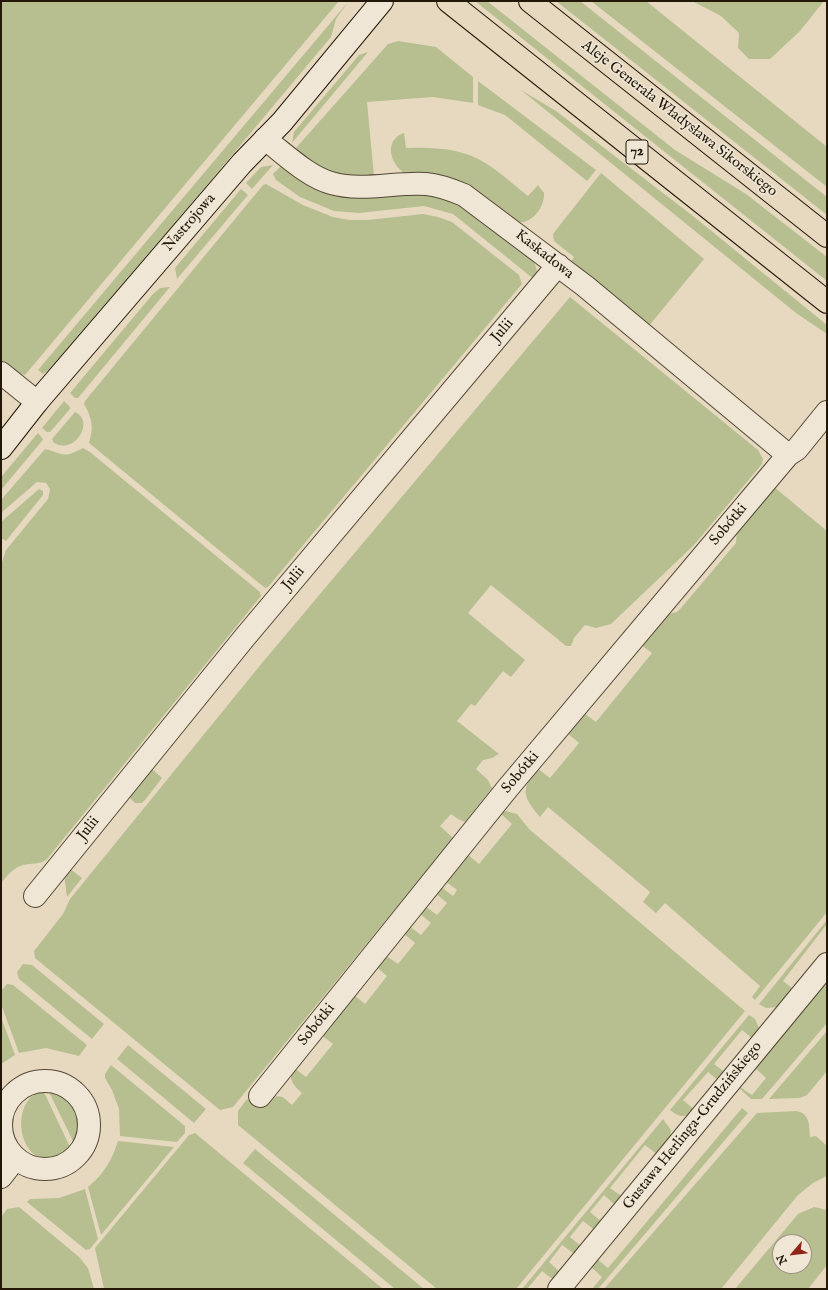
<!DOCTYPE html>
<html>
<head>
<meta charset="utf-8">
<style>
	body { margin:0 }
	#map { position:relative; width:828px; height:1290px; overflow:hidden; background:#e6d9c0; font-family:"IM FELL English",serif }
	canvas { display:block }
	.frame { position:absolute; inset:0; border:2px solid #231706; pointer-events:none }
	.north { position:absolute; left:772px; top:1234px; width:40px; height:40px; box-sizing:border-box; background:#efe6d6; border:1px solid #9d9383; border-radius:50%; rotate:242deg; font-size:11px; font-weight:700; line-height:16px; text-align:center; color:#231706 }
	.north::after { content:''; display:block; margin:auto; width:14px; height:18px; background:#8f2418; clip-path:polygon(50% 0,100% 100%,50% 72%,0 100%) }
</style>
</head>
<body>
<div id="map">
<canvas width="828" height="1290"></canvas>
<div class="frame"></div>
<div class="north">N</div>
</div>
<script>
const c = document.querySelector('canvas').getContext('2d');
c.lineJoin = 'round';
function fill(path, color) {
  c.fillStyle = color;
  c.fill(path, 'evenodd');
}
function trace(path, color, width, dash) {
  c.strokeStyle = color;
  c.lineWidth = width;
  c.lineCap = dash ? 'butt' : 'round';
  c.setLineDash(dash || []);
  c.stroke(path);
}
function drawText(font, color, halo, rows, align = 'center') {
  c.font = font + ' "IM FELL English",serif';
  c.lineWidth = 3;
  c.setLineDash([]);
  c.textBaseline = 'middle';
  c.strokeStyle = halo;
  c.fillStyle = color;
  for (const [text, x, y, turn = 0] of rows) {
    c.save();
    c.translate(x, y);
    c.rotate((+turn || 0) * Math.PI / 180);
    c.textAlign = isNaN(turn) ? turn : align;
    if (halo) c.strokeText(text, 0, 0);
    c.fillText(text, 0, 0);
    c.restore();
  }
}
const green = new Path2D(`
	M 1,1 L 339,1 L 25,375 L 17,373 L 1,362 Z
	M 475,1 L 487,1 L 675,150 L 746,194 L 827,257 L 827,281 Z
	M 556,1 L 580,1 L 827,197 L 827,215 Z
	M 591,1 L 646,1 L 827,147 L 827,187 Z
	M 692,1 L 824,1 L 800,31 L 770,59 L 749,59 L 738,48 L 739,33 L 721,16 Z
	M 348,2 L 336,19 L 331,37 L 58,363 L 43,374 L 38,370 Z
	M 398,41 L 436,47 L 473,77 L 473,103 L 433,97 L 367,102 L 374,176 L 357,180 L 315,167 L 296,148 L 388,44 Z
	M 368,52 L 292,143 L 294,132 L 359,55 Z
	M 478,81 L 596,170 L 587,181 L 505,115 L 478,105 Z
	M 521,90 L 556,111 L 693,216 L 827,325 L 827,334 L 796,313 Z
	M 404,133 L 406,148 C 433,147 463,148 487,164 C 501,173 514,185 528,196 L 538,185 L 544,193 C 545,206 533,224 518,222 L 469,186 L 408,175 C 391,168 382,140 404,133 Z
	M 273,165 L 252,189 L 246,183 L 261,167 Z
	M 282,165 L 333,194 L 352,198 L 425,193 L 459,201 L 534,261 L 537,271 L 535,280 L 453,214 L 424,206 L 359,213 L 334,211 L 300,197 L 276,180 L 273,174 Z
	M 601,173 L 704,259 L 648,327 L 570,263 L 574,257 L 554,241 L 553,234 L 556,230 Z
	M 266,184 L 303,205 L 333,217 L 349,220 L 368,220 L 423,214 L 438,217 L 452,222 L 519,275 L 522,284 L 268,587 L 265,588 L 89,443 C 94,427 92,418 84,404 L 85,401 L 263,185 Z
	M 241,189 L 248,195 L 177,279 L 175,268 Z
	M 170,287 L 78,398 L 75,398 L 70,393 L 153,294 L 160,288 Z
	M 570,297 L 758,450 L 763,459 L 762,464 L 694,545 L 611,624 L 596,628 L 585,625 L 574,638 L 571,646 L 566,646 L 491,585 L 468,613 L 525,660 L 511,677 L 503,671 L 475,706 L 471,704 L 457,721 L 499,754 L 492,758 L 483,760 L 476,769 L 488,780 L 492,788 L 465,822 L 458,819 L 451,814 L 440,826 L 453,838 L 233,1107 L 220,1110 L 35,958 L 34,951 L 63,914 L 70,899 L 262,663 Z
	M 64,401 L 70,407 L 70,409 L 50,432 L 47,432 L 42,428 Z
	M 75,412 C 95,420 76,455 54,443 L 52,439 Z
	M 38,433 L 43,439 L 42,441 L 1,490 L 1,477 Z
	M 83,448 L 90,452 L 260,592 L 261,596 L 47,859 C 40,865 31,863 23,865 C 13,868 7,876 1,883 L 1,565 L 6,550 L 48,499 L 50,489 L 46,483 L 37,482 L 1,513 L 1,500 L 45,449 C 64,454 63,459 83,448 Z
	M 774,487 L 827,531 L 827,912 L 755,1000 L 752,997 L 760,986 L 665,903 L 656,913 L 643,902 L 650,892 L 548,807 L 540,817 C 522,796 521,790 537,768 L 550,778 L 579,743 L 566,732 L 584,713 L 596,722 L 652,653 L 640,644 L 664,615 L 677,612 L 681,608 L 736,543 L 737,530 Z
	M 39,489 L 43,491 L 43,495 L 6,541 L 1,538 L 1,522 Z
	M 151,768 L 162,778 L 145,800 L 142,803 L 135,803 L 128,796 Z
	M 506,811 L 517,814 L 529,829 L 745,1011 L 516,1289 L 437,1289 L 238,1125 L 238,1111 L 247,1099 L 260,1108 C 264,1102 273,1094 282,1097 C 285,1098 289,1103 292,1105 L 302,1093 C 293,1085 288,1079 293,1067 L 306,1077 L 333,1044 L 320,1034 L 353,994 L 365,1004 L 387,976 L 375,966 L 385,955 L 398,964 L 415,943 L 403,933 L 409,926 L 421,935 L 431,923 L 419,913 L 425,906 L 437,915 L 447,903 L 435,893 L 440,886 L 453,896 L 457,890 L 445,881 L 467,854 L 479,864 L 512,824 L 500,813 Z
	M 69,868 L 82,878 L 67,897 L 64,874 Z
	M 827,920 L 827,924 L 783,981 L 795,990 L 778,1007 L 766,1008 L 759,1004 Z
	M 23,964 L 32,965 L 104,1024 L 92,1039 L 19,979 L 17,972 Z
	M 7,984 L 13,985 L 87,1045 L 79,1056 L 46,1048 L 19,1053 L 1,1004 L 1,991 Z
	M 824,985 L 827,987 L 827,1023 L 762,1099 L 751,1099 L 739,1088 L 740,1087 L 752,1095 L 766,1078 L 755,1068 Z
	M 749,1015 L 755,1019 L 759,1028 L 754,1040 L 742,1030 L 714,1064 L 726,1073 L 719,1081 L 708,1072 L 683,1100 L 695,1110 C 686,1118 680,1118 670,1110 Z
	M 1,1017 L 15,1055 L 1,1064 Z
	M 827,1031 L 827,1071 L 807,1095 L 800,1098 L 769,1099 Z
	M 128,1045 L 206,1109 L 194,1123 L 117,1059 Z
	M 111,1065 L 185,1126 L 185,1133 L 177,1142 L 120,1136 L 119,1109 L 112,1090 L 105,1078 L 105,1074 Z
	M 43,1090 L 70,1147 C 27,1190 0,1104 43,1090 Z
	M 48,1090 C 73,1094 87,1121 74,1143 Z
	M 742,1108 L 748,1113 L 598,1289 L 592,1289 L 602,1277 L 591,1267 L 597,1259 L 608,1268 Z
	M 796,1111 C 810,1113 809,1125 810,1137 L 816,1136 L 827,1146 L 827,1176 L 813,1183 L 798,1195 L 721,1289 L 604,1289 L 757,1113 Z
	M 663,1119 L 671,1130 L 670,1138 L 658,1155 L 645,1145 L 610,1188 L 623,1197 L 616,1206 L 604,1195 L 590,1212 L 602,1222 L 596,1231 L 583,1221 L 570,1237 L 582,1247 L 576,1255 L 562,1245 L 549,1262 L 561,1273 L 555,1281 L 542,1271 L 528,1288 L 529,1289 L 522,1289 Z
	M 195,1133 L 383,1289 L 104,1289 L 95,1248 L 189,1135 Z
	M 118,1141 L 174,1147 L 101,1235 L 88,1187 C 104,1174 112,1160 118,1141 Z
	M 255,1149 L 424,1289 L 395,1289 L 243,1163 Z
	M 85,1189 L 98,1239 L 90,1249 L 86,1250 L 27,1202 L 30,1199 L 59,1198 Z
	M 19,1207 L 79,1257 L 88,1268 L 94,1289 L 1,1289 L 1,1217 L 7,1209 Z
	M 814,1207 L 827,1210 L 827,1265 L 808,1289 L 735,1289 L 798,1214 ZM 780,1242 L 804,1242 L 804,1266 L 780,1266 Z`);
const street = new Path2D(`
	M 265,139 C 285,154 307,176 331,183 C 362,192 394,182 426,184 C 439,185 452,190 464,195 L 585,286 L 788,455
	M 1,373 L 37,402
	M 35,896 L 245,637 L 558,265
	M1 1125a44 44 0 1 1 88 0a44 44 0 1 1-88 0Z
	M 260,1096 L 507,789 L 788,455 L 797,449 L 827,412
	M 1,1177 L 15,1159
	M 559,1289 L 827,964`);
const secondary = new Path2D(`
	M 1,448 L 37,402 L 242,163 L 282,122 L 382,1`);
const primary = new Path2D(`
	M 448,1 L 827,302
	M 530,1 L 827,236`);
const shields = [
	[637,152,22]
];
const shieldNames = [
	["72",637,152]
];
const streetNames = [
	["Aleje Generała Władysława Sikorskiego",679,119,38],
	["Nastrojowa",190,223,-49],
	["Kaskadowa",544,255,38],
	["Julii",503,331,-50],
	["Sobótki",729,525,-50],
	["Julii",294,579,-50],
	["Sobótki",521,773,-50],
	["Julii",89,829,-52],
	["Sobótki",317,1025,-51],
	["Gustawa Herlinga-Grudzińskiego",693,1126,-51]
];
fill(green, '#b7bf91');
trace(street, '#544834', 24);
trace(secondary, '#231706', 24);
trace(primary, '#231706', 24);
trace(street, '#efe6d6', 22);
trace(secondary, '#efe6d6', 22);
trace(primary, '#e6d9c0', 22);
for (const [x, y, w] of shields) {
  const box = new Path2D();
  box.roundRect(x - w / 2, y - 12, w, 24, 3);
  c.fillStyle = '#efe6d6';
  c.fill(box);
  trace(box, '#231706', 1);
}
drawText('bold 14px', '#231706', null, shieldNames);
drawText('15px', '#231706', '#efe6d6', streetNames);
</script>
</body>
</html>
